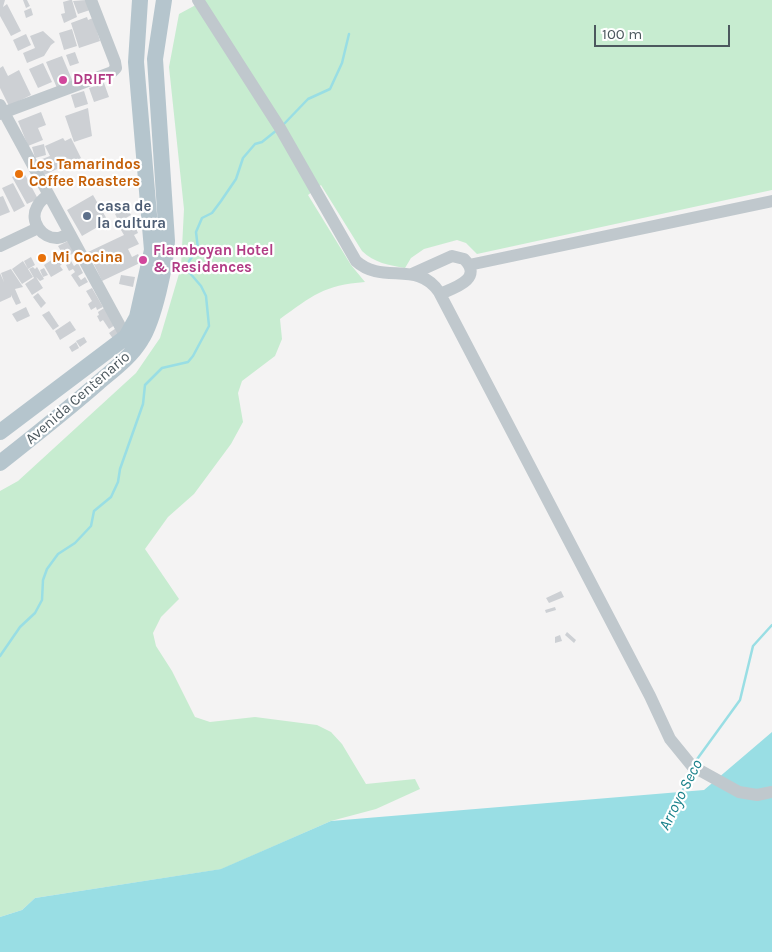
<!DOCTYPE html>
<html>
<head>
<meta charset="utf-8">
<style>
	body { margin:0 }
	#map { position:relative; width:772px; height:952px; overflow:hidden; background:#f4f3f3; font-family:Karla,sans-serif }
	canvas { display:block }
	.scale { position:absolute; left:594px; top:25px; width:136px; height:22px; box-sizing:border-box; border:2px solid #4c585e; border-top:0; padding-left:6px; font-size:15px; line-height:18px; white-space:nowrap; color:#4c585e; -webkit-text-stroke:4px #fff; paint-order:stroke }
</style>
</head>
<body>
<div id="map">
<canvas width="772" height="952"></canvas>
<div class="scale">100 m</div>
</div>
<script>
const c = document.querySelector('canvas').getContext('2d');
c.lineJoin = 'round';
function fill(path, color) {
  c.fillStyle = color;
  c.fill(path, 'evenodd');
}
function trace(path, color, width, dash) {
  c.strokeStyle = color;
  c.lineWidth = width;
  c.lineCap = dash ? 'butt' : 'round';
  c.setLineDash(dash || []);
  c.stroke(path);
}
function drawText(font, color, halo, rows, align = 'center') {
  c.font = font + ' Karla,sans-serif';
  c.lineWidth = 4.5;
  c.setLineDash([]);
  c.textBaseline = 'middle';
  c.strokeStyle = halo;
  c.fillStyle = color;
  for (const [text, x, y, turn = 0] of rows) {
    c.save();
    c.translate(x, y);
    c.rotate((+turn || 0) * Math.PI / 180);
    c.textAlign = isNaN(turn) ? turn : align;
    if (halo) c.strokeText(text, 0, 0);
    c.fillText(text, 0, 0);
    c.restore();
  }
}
const green = new Path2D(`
	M 205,0 L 772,0 L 772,190 L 477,254 L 466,243 L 457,240 L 424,249 L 411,258 L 405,268 C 389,265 374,263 362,251 L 321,185 L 308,195 L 351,265 L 365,282 C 324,285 312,296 280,319 L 282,339 L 275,356 L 242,381 L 238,393 L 243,422 L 231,444 L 194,494 L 168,517 L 145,549 L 179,599 L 161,617 L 153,633 L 156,646 L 172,671 L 195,717 L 210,722 L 255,717 L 317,725 L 331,732 L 342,744 L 366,784 L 415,779 L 420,789 L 376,809 L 331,821 L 222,869 L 35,898 L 22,910 L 0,917 L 0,491 L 18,481 L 136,373 L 160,338 L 181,267 L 184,209 L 169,67 L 179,14 Z`);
const water = new Path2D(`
	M 772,732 L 772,952 L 0,952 L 0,917 L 22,910 L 35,898 L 221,869 L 331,821 L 704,790 Z`);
const stream = new Path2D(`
	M 283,125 L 308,99 L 330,89 L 342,63 L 349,34
	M 0,656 L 20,627 L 35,613 L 42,600 L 43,580 L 47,569 L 58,554 L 75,543 L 91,526 L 94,511 L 111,497 L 118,482 L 120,469 L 143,404 L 145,385 L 162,368 L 188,362 L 193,356 L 209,326 L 206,296 L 201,286 L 189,272 L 189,261 L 198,249 L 196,232 L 202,218 L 212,213 L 221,201 L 236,179 L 243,158 L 255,144 L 262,142 L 277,130
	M 695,762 L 740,700 L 753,646 L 772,625
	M 681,795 L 691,769`);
const building = new Path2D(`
	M 0,0 L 5,0 L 3,7 L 7,4 L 21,31 L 11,36 L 0,16 Z
	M 23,0 L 27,0 L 30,6 L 26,8 Z
	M 70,0 L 72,0 L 77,17 L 64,23 L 61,14 L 65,13 L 63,2 Z
	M 86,0 L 90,10 L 78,14 L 73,1 Z
	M 31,8 L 33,15 L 26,18 L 24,11 Z
	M 87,17 L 88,20 L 93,18 L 100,41 L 79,48 L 71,23 Z
	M 72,29 L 77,46 L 64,50 L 59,33 Z
	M 43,31 L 55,42 L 51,45 L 44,56 L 27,63 L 23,53 L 35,48 L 30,36 Z
	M 26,34 L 31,45 L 18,51 L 13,40 Z
	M 75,52 L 79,63 L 70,66 L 66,55 Z
	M 62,56 L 73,82 L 57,88 L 46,62 Z
	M 43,63 L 52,82 L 38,88 L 29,69 Z
	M 3,66 L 8,76 L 19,70 L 31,95 L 9,106 L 0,88 L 0,68 Z
	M 104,83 L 109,97 L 94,102 L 89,88 Z
	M 84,91 L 88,104 L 75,108 L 71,95 Z
	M 88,108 L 92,136 L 74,142 L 65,116 Z
	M 41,112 L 46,125 L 38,128 L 43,140 L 28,146 L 18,121 Z
	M 63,138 L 65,141 L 71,138 L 81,158 L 44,175 L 37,161 L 50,156 L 45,146 Z
	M 44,144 L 46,155 L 35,158 L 32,147 Z
	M 23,171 L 38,199 L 27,204 L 12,177 Z
	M 13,183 L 25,206 L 14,212 L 2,188 Z
	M 93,195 L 108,221 L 82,236 L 67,210 Z
	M 3,196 L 10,212 L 0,216 L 0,197 Z
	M 127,208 L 131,215 L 119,222 L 115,214 Z
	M 134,217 L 138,225 L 135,226 L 138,233 L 134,235 L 139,244 L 128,249 L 132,257 L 138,254 L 142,262 L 102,281 L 88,252 L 124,235 L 118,225 Z
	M 68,241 L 74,253 L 65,258 L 58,246 Z
	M 56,254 L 62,264 L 60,266 L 63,270 L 51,277 L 44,265 L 53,259 L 52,257 Z
	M 31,257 L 35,265 L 28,269 L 24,261 Z
	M 23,261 L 33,277 L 22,284 L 12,269 Z
	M 71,261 L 74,266 L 78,263 L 83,273 L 78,276 L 81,280 L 85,277 L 88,282 L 79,287 L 71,275 L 75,272 L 73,269 L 69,271 L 66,265 Z
	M 33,267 L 35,269 L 37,267 L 44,279 L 40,281 L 36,277 L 43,288 L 32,295 L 25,284 L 34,278 L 29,269 Z
	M 44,268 L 48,275 L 43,277 L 40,270 Z
	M 11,269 L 23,287 L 15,289 L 21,303 L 16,305 L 11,295 L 11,297 L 0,302 L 0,273 L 4,282 L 1,273 Z
	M 121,275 L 135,277 L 133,287 L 119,284 Z
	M 92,288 L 103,307 L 97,310 L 96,307 L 91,310 L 88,304 L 92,301 L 86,291 Z
	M 38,293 L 46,303 L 41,308 L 33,297 Z
	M 26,307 L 30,316 L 17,322 L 12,314 Z
	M 104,308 L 115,325 L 109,329 L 103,320 L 100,322 L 97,316 L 99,315 L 98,312 Z
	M 49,311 L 59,326 L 53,330 L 42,315 Z
	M 70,321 L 76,330 L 60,340 L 55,331 Z
	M 116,328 L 121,335 L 114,340 L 109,333 Z
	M 84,337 L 87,342 L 80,347 L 76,341 Z
	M 76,342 L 79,348 L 72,352 L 69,347 Z
	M 561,591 L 564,597 L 549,603 L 546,598 Z
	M 555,607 L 556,610 L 546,613 L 545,610 Z
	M 567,632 L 576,640 L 574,643 L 565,635 Z
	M 560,635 L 562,641 L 555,643 L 555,637 Z`);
const minor = new Path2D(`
	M 198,0 L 280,128 L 356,261 C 382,285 418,260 439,292 L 650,696 L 670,739 L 692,766 L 739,792 L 757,795 L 772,792
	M 0,105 L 126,337
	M 0,114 L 112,72 L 116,68 L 115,62 L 91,0
	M 48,195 C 44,198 39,202 37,207 C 29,221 42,239 58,238 C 62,238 65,235 69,234
	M 0,246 L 38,228
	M 469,265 L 772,201
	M 412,274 L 452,256 L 464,259 C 484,279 454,288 440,294`);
const major = new Path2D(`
	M 0,432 L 126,337 L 137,317 L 152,250 L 136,62 L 140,0
	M 0,463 C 33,437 66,411 98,383 C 113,370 130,358 141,340 C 154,320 166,265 167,241 L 155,59 L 164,0`);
const markers = [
	[63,80,5,"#d1479c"],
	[19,174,5,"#e8710a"],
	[87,216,5,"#5c6f8a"],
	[42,258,5,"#e8710a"],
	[143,260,5,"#d1479c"]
];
const hotelNames = [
	["DRIFT",73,80],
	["Flamboyan Hotel",153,251],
	["& Residences",153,268]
];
const foodNames = [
	["Los Tamarindos",29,165],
	["Coffee Roasters",29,182],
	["Mi Cocina",52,258]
];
const serviceNames = [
	["casa de",97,207],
	["la cultura",97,224]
];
const streetNames = [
	["Avenida Centenario",78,398,-41]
];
const waterNames = [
	["Arroyo Seco",681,795,-63]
];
fill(green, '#c7ecd0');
fill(water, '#99dee4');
trace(stream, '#99dee4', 2.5);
fill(building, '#cdd0d4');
trace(minor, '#c0c8cd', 12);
trace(major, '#b5c5cd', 16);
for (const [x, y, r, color] of markers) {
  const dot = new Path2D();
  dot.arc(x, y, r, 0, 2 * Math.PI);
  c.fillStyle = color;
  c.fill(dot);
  trace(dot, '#fff', 2);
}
drawText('bold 15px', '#b23c85', '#fff', hotelNames, 'left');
drawText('bold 15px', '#c56008', '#fff', foodNames, 'left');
drawText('bold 15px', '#4e5e75', '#fff', serviceNames, 'left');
drawText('15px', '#4c585e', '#fff', streetNames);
drawText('italic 16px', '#1a828b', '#fff', waterNames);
</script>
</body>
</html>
